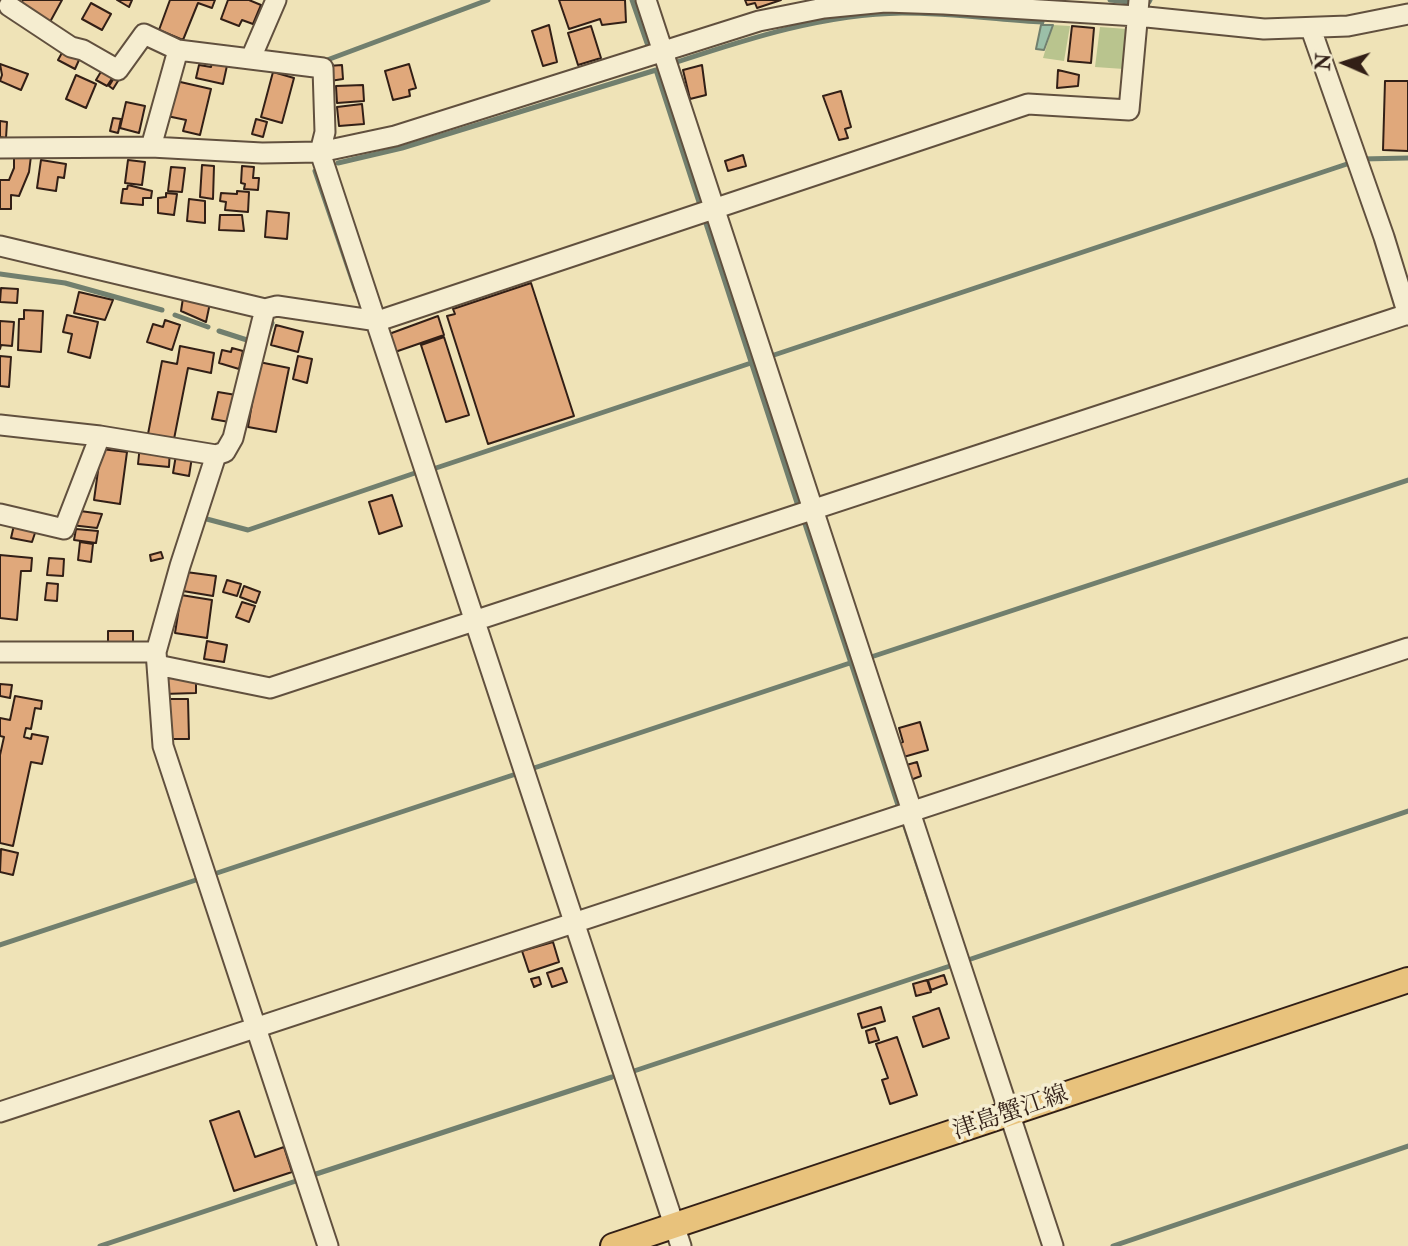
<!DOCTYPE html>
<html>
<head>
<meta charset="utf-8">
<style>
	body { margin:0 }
	#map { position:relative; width:1408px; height:1246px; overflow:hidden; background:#efe3b7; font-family:"IM FELL Double Pica",serif }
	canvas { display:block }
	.north { position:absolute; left:1310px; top:28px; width:70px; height:70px; -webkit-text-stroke:5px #f5edd0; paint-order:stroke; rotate:273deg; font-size:19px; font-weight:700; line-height:28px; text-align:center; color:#321f16 }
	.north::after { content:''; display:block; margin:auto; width:24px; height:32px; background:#321f16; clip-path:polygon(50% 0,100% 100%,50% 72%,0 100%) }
</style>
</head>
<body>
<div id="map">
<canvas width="1408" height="1246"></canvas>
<div class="north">N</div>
</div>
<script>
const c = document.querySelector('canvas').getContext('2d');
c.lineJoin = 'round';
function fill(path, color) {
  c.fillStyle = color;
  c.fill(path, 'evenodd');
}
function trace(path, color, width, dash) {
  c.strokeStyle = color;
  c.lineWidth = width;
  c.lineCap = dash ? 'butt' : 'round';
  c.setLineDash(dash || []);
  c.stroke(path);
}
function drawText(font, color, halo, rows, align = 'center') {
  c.font = font + ' "IM FELL Double Pica","Noto Serif JP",serif';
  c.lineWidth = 7;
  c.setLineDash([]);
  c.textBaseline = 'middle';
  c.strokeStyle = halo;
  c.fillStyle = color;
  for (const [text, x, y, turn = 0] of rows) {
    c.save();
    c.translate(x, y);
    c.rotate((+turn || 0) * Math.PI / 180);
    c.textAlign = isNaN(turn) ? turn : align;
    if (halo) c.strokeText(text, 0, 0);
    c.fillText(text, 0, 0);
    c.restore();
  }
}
const green = new Path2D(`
	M 1053,25 L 1070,26 L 1064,61 L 1043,58 Z
	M 1100,27 L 1127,29 L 1124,69 L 1095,67 Z`);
const water = new Path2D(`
	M 1041,25 L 1053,25 L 1044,50 L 1036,49 Z`);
const stream = new Path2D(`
	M 632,0 L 648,46
	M 1110,0 L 1129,2
	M 1149,2 L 1150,0
	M 327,60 L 488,0
	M 677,62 C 750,38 825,14 902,13 C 948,13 996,19 1042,22
	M 1362,159 L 1408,158
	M 338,163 L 402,148 L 656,70 L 799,509
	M 315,171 L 356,291
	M 0,274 L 65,283 L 162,310
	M 175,315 L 208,327
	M 219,331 L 247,340
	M 268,333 L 272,323
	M 771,356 L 1347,164
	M 436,468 L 754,362
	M 203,518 L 248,530 L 415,473
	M 803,518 L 932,908
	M 868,658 L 1408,480
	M 534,768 L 853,662
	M 214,874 L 513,775
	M 0,945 L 196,880
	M 968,960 L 1408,811
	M 634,1071 L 953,965
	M 313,1175 L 612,1077
	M 100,1246 L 296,1181
	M 1113,1246 L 1408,1146`);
const building = new Path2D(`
	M 23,0 L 62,0 L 50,22 L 20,5 Z
	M 117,0 L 132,0 L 129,7 Z
	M 170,0 L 215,0 L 212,8 L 198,3 L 183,40 L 159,30 Z
	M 228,0 L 249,0 L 261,5 L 253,24 L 242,20 L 239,26 L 221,19 Z
	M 559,0 L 625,0 L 626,22 L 602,25 L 600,19 L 569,29 Z
	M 745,0 L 781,0 L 757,8 L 755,3 L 747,5 Z
	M 91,3 L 111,14 L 102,30 L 82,19 Z
	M 549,25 L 557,62 L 543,66 L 532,31 Z
	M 591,26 L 601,58 L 578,65 L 568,33 Z
	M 1072,26 L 1094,28 L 1091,63 L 1068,61 Z
	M 63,51 L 79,60 L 75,69 L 58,60 Z
	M 213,58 L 228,61 L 223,84 L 196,78 L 199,65 L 211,67 Z
	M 0,64 L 28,74 L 21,90 L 0,81 L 2,75 Z
	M 409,64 L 416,88 L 409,90 L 410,96 L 393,100 L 385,71 Z
	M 342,65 L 343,79 L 330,81 L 328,66 Z
	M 702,65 L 706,95 L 690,99 L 683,70 Z
	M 102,70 L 113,77 L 107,86 L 96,80 Z
	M 1058,70 L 1079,75 L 1078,86 L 1057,88 Z
	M 273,72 L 294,78 L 282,123 L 261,117 Z
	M 76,75 L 96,84 L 86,108 L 66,99 Z
	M 114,78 L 118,81 L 113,89 L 109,86 Z
	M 176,81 L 211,89 L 200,135 L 183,131 L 186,120 L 167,116 Z
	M 1385,81 L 1408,81 L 1408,151 L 1383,150 Z
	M 363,85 L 364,101 L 337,103 L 336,86 Z
	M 841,91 L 851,127 L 845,129 L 848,138 L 839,140 L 823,96 Z
	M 126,102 L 145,106 L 139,133 L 120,128 Z
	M 362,104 L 364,124 L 339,126 L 337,107 Z
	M 113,118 L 121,119 L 118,133 L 110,131 Z
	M 256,119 L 267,122 L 263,137 L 252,134 Z
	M 0,121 L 7,122 L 6,138 L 0,137 Z
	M 743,155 L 746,166 L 728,171 L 725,161 Z
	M 14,156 L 31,156 L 29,172 L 19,196 L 11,195 L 11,209 L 0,209 L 0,180 L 9,180 L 14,168 Z
	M 41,160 L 66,164 L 64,178 L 58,177 L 56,191 L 37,188 Z
	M 128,160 L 145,162 L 142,185 L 125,183 Z
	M 202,165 L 214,166 L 213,199 L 200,197 Z
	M 242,166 L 254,167 L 253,178 L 259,178 L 258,190 L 244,189 L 245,184 L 241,183 Z
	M 171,167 L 185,168 L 182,192 L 168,191 Z
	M 128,185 L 152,191 L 151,198 L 143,198 L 143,205 L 121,203 L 123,189 L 127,189 Z
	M 237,191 L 249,192 L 248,212 L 225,210 L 226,202 L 220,201 L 221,193 L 237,194 Z
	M 166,193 L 177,194 L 174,215 L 158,213 L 158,198 L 166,197 Z
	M 189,199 L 205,201 L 205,223 L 187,221 Z
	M 267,211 L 289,213 L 287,239 L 265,237 Z
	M 220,215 L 242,215 L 244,231 L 219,230 Z
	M 531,283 L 574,416 L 488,444 L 447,316 L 455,314 L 453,309 Z
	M 1,288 L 18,289 L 17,303 L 0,302 Z
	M 79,292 L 113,300 L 105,320 L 74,313 Z
	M 183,298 L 210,303 L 206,322 L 181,311 Z
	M 24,310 L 43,311 L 41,352 L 18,350 L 19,319 L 24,319 Z
	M 67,315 L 98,322 L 90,358 L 68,352 L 72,334 L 63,332 Z
	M 438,316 L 444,335 L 395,352 L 389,334 Z
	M 165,320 L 180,325 L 172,350 L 147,342 L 153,324 L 163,327 Z
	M 0,321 L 14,322 L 12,346 L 1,345 L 0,349 Z
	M 276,325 L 303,332 L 298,352 L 271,345 Z
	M 444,337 L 469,415 L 446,422 L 421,345 Z
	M 180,346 L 214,353 L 211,373 L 188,368 L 174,439 L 148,434 L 162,361 L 177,364 Z
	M 232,348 L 243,351 L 239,369 L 219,363 L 222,350 L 231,352 Z
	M 0,356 L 11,357 L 9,387 L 0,386 Z
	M 298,356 L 312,359 L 307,383 L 293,379 Z
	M 259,362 L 289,368 L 276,432 L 248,427 Z
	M 218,392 L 236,395 L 229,422 L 212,419 Z
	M 140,445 L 170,448 L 169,467 L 138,464 Z
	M 101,449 L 127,452 L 120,504 L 94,500 Z
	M 176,455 L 192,457 L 189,476 L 173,473 Z
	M 392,495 L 402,526 L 379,534 L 369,502 Z
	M 73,510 L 102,514 L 97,528 L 71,525 Z
	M 14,525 L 36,530 L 32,542 L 11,538 Z
	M 76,529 L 98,531 L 96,543 L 74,540 Z
	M 80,542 L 93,544 L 91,562 L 78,560 Z
	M 161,552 L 163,558 L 151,561 L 150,555 Z
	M 0,555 L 32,558 L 31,571 L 21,571 L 17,620 L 0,618 Z
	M 49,558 L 64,559 L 63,576 L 47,575 Z
	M 186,572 L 216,576 L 213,596 L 183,591 Z
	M 227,580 L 241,584 L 237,596 L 223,592 Z
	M 47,583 L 58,584 L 57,601 L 45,600 Z
	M 244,586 L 260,592 L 256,603 L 240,597 Z
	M 181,595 L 212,600 L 207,638 L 175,633 Z
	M 242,602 L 255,606 L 249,622 L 236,617 Z
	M 108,631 L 133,631 L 133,644 L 108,644 Z
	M 207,641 L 227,645 L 224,662 L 204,659 Z
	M 163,676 L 196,680 L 196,693 L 163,694 Z
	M 0,684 L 12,685 L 10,698 L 0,696 Z
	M 15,696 L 42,701 L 41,709 L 35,708 L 31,729 L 26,728 L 24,737 L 31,739 L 32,734 L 48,737 L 42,764 L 31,762 L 13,846 L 0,843 L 0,755 L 4,737 L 0,736 L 0,718 L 10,720 Z
	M 165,699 L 188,699 L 189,739 L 167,739 Z
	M 920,722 L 928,750 L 900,758 L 896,744 L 903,742 L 899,728 Z
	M 917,762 L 921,776 L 908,781 L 903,766 Z
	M 1,849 L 18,853 L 13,875 L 0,872 Z
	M 553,942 L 559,962 L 529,972 L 522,951 Z
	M 562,968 L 567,982 L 552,987 L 547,973 Z
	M 944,975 L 947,984 L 931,990 L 928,980 Z
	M 539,977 L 541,984 L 534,987 L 531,979 Z
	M 927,980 L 931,992 L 916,996 L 913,984 Z
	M 881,1007 L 885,1021 L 862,1028 L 858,1014 Z
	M 939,1008 L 949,1038 L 923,1047 L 913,1017 Z
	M 875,1028 L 879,1040 L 869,1043 L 866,1031 Z
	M 897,1037 L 917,1095 L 890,1104 L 882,1080 L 888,1078 L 876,1044 Z
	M 239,1111 L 255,1157 L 284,1147 L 292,1172 L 234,1191 L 210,1121 Z`);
const minor = new Path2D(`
	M 646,0 L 912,811
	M 9,6 L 71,47 L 83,50 L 118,70 L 144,34 L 178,50
	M 1311,29 L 1384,237 L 1408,315
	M 251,58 L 276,0
	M 151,147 L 178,50 L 323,68 L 325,132 L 320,152 L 681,1246
	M 0,148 L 151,147 L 262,153 L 320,152 L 395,136 L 759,21 L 824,8 L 885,2 L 944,4 L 1137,16 L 1264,29 L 1348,26 L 1408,14
	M 0,246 L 265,309 L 277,306 L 378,321 L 1028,104 L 1129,110 L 1139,0
	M 0,425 L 100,436 L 216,455 L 225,452 L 233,438 L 265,309
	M 216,455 L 180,566 L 156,652 L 157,665 L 270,688 L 1408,314
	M 0,514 L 64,529 L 100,436
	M 0,652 L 156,652
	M 157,665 L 163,746 L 328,1246
	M 910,812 L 1053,1246
	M 0,1112 L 1408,648`);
const major = new Path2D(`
	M 613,1246 L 1408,980`);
const streetNames = [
	["津島蟹江線",1011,1114,-19]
];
fill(green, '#b9c48e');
fill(water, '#9bbfa8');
trace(water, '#717f6e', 2);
trace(stream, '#717f6e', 5);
fill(building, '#e0a87b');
trace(building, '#321f16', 2);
trace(minor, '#61503e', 23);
trace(major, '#321f16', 28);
trace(minor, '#f5edd0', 19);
trace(major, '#e8c27c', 24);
drawText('24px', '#321f16', '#f5edd0', streetNames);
</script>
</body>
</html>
